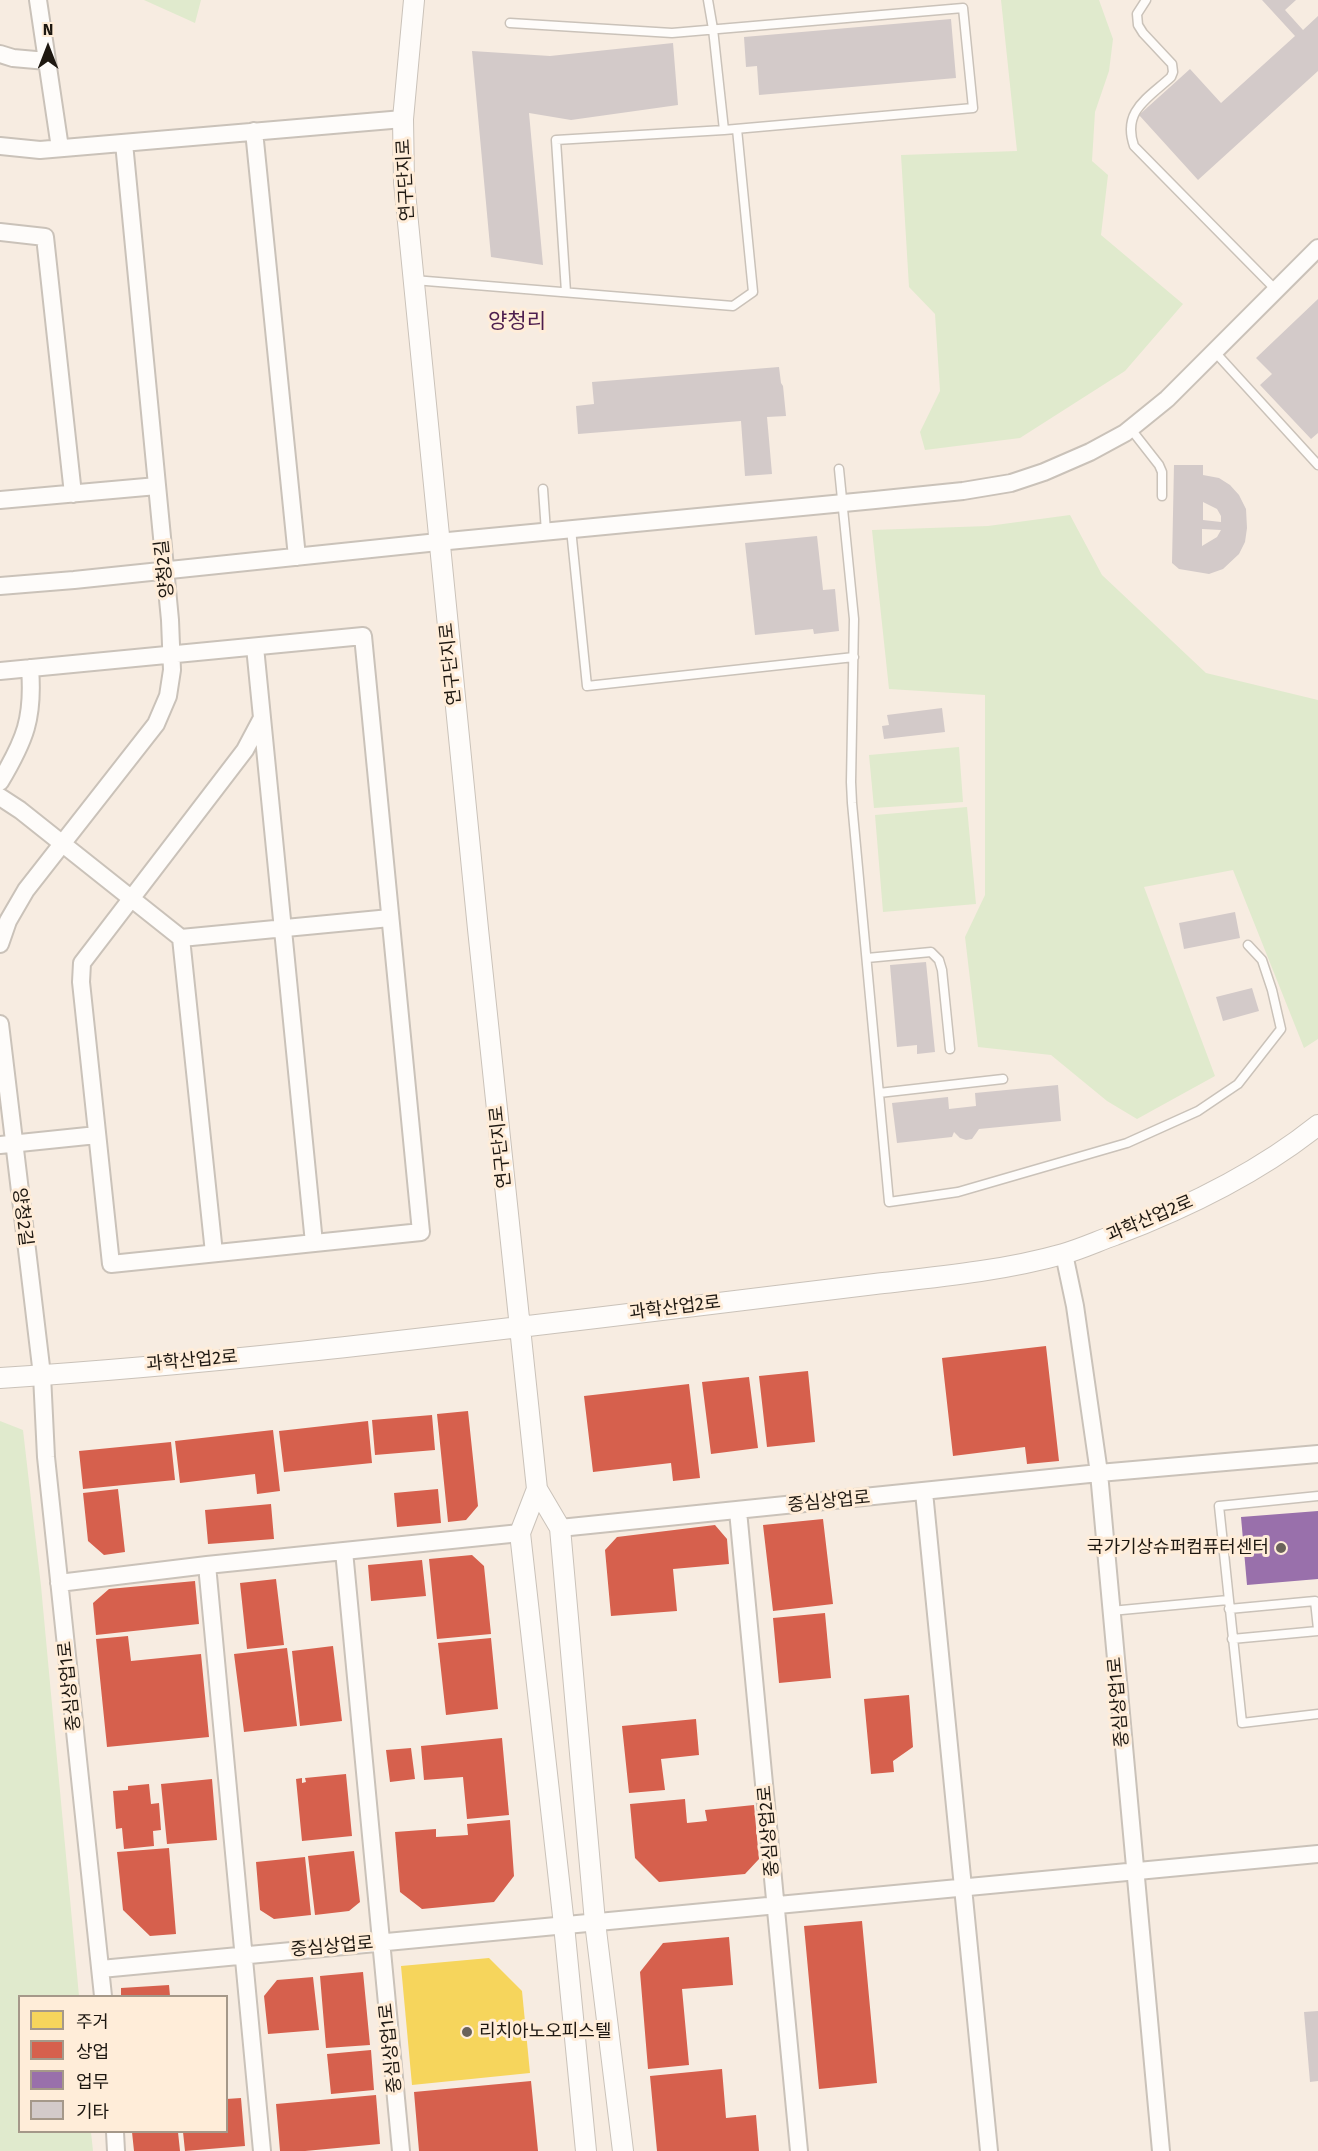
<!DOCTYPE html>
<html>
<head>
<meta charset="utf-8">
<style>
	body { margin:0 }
	#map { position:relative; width:1318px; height:2151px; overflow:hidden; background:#f7ece1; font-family:"Fira Sans","Noto Sans KR",sans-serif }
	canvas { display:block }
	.legend { position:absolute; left:18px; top:1995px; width:210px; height:138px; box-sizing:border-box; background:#ffedd9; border:2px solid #a59889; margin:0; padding:8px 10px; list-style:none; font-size:18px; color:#1e1811 }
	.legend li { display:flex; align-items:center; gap:12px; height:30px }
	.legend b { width:30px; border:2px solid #a59889 }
	.north { position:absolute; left:18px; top:18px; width:60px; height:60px; -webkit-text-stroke:4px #ffedd9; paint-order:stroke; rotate:0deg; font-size:16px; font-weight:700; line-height:24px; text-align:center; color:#1e1811 }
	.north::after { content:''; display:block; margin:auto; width:21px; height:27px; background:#1e1811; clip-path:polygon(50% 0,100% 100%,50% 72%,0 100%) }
</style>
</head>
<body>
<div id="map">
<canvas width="1318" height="2151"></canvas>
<ul class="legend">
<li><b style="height:16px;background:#f6d55c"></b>주거</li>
<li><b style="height:16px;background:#d6604d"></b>상업</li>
<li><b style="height:16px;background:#9970ab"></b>업무</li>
<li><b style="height:16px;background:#d3cac9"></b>기타</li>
</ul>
<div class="north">N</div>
</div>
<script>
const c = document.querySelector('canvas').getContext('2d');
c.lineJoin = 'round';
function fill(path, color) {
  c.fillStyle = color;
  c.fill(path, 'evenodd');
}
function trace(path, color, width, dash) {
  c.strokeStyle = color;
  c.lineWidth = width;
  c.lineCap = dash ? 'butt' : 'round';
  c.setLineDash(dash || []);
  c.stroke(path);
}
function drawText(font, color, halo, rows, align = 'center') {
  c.font = font + ' "Fira Sans","Noto Sans KR",sans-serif';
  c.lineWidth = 6;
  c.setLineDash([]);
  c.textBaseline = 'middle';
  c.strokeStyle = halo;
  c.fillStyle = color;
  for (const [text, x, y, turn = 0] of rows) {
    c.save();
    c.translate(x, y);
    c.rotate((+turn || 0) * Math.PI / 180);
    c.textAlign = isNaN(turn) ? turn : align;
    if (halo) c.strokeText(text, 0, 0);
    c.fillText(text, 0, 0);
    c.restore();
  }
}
const green = new Path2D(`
	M 144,0 L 201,0 L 195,23 Z
	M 1001,0 L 1099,0 L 1113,39 L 1109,71 L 1095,112 L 1092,161 L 1108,175 L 1101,235 L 1183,304 L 1125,371 L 1020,438 L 925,450 L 920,432 L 940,391 L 935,314 L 909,287 L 901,155 L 1017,151 Z
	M 1070,515 L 1102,575 L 1206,673 L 1318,700 L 1318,1039 L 1304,1048 L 1233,870 L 1144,887 L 1215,1076 L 1137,1119 L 1107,1101 L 1051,1055 L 978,1047 L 965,937 L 985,895 L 985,695 L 889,689 L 872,530 L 988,526 Z
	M 959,747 L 963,802 L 874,808 L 869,755 Z
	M 967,807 L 976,904 L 883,912 L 875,815 Z
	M 0,1421 L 23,1430 L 41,1586 L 79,1996 L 20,1996 L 20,2132 L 91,2132 L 93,2151 L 0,2151 Z`);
const homes = new Path2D(`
	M 489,1958 L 522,1991 L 530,2073 L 412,2085 L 401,1966 Z`);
const shops = new Path2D(`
	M 1046,1346 L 1059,1461 L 1027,1464 L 1025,1447 L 953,1456 L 942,1358 Z
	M 808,1371 L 815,1442 L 767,1447 L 759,1376 Z
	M 749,1377 L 758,1448 L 711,1454 L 702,1382 Z
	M 689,1384 L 700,1478 L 673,1481 L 671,1463 L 593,1472 L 584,1396 Z
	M 468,1411 L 478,1506 L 466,1520 L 448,1522 L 437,1414 Z
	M 432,1415 L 435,1450 L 375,1455 L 372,1420 Z
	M 368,1421 L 372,1463 L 284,1472 L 279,1431 Z
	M 273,1430 L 280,1491 L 257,1494 L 255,1474 L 180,1483 L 175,1441 Z
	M 171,1442 L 175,1480 L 83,1489 L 79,1451 Z
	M 118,1489 L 125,1552 L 104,1555 L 88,1541 L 83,1493 Z
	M 438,1489 L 441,1523 L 397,1527 L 394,1493 Z
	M 271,1504 L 274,1539 L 208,1544 L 205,1510 Z
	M 823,1519 L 833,1604 L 773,1611 L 763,1525 Z
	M 715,1525 L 727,1539 L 729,1564 L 673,1569 L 677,1611 L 611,1616 L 605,1550 L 617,1537 Z
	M 472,1555 L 484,1566 L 491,1634 L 437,1639 L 429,1559 Z
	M 422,1560 L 426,1596 L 371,1601 L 368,1565 Z
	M 276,1579 L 284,1645 L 247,1649 L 240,1583 Z
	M 195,1581 L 199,1624 L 96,1635 L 93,1603 L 109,1589 Z
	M 825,1613 L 831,1678 L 779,1683 L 773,1618 Z
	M 128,1636 L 131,1661 L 201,1654 L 209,1737 L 107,1747 L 96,1639 Z
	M 491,1638 L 498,1709 L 446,1715 L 438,1643 Z
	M 333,1646 L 342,1721 L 300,1726 L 292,1651 Z
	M 287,1648 L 297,1726 L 244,1732 L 234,1654 Z
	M 909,1695 L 913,1747 L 893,1761 L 894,1772 L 871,1774 L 864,1699 Z
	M 696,1719 L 699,1755 L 661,1759 L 665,1790 L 629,1793 L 622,1726 Z
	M 502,1738 L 509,1815 L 467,1819 L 463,1777 L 424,1780 L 421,1746 Z
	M 411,1748 L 415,1779 L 390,1782 L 386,1750 Z
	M 346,1774 L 352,1836 L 302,1841 L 296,1779 L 302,1778 L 302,1783 L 306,1782 L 305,1778 Z
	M 212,1779 L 217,1840 L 167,1844 L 161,1784 Z
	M 149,1784 L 151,1804 L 159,1803 L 161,1830 L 153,1831 L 154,1846 L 124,1849 L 122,1828 L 116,1829 L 113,1791 L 128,1790 L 128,1786 Z
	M 685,1799 L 687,1823 L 707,1821 L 705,1810 L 754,1805 L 759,1859 L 745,1874 L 659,1882 L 635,1858 L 630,1804 Z
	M 510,1820 L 514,1876 L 494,1902 L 422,1909 L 400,1892 L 395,1832 L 436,1829 L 436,1837 L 468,1835 L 467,1824 Z
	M 169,1848 L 176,1934 L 150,1936 L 123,1910 L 117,1852 Z
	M 354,1851 L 360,1902 L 349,1911 L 315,1915 L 308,1856 Z
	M 305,1857 L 311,1915 L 274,1919 L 260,1910 L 256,1862 Z
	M 862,1921 L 877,2083 L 819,2089 L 804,1926 Z
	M 729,1937 L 733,1985 L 682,1989 L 689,2065 L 648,2069 L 640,1972 L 663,1943 Z
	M 363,1972 L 370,2045 L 326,2048 L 320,1976 Z
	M 313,1977 L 319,2030 L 268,2034 L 264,1996 L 277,1980 Z
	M 169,1985 L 170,1996 L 121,1996 L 121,1988 Z
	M 371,2050 L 374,2090 L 331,2094 L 327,2054 Z
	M 722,2069 L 726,2118 L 756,2115 L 759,2151 L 657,2151 L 650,2076 Z
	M 531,2081 L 538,2151 L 419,2151 L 414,2092 Z
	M 376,2095 L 380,2144 L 305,2151 L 280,2151 L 276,2104 Z
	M 241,2098 L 245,2146 L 185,2151 L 183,2132 L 226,2132 L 226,2099 Z
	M 132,2132 L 178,2132 L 180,2151 L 134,2151 Z`);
const offices = new Path2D(`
	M 1318,1511 L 1318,1579 L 1247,1585 L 1241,1517 Z`);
const building = new Path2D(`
	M 1262,0 L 1296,0 L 1285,10 L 1303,30 L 1318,16 L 1318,71 L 1198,180 L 1139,115 L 1190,69 L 1221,103 L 1295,36 Z
	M 951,19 L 956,78 L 759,95 L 757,66 L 746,67 L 744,37 Z
	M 673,43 L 678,105 L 571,120 L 529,113 L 543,265 L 491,257 L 472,51 L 550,56 Z
	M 1318,299 L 1318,433 L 1311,439 L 1260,385 L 1272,374 L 1256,358 Z
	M 779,367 L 781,383 L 783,386 L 786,416 L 767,417 L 772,474 L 745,476 L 741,421 L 578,434 L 576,406 L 594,404 L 592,382 Z
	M 1174,465 L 1203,465 L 1203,475 L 1219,478 L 1230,485 L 1239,495 L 1246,509 L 1247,528 L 1245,542 L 1239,554 L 1223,569 L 1209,574 L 1179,569 L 1172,563 ZM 1203,502 L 1217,509 L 1221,516 L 1221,522 L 1203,520 ZM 1202,529 L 1221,530 L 1217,537 L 1202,546 Z
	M 817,536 L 823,590 L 835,589 L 839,631 L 814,634 L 813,629 L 755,635 L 745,543 Z
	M 942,708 L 945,732 L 884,739 L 882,726 L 889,725 L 887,715 Z
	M 1235,912 L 1240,938 L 1184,949 L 1179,923 Z
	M 926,962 L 935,1052 L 917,1054 L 917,1045 L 897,1047 L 890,965 Z
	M 1252,988 L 1259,1011 L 1223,1021 L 1216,997 Z
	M 1058,1085 L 1061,1121 L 979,1129 L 972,1139 L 966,1140 L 960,1138 L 954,1132 L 952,1137 L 897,1143 L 892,1103 L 948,1097 L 949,1109 L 976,1106 L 975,1093 Z
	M 1318,2011 L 1318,2081 L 1310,2082 L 1304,2012 Z`);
const service = new Path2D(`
	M 708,0 L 713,29 L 724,130
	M 1146,0 L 1137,14 L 1138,25 L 1143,33 L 1172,64 L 1173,72 L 1171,77 C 1147,99 1122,111 1134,146 L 1275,289
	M 510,23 L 672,33 L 963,8 L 973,108 L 724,130 L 556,140 L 566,292
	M 414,280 L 733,306 L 753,292 L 737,129
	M 1214,351 L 1318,465
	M 1130,428 L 1159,465 L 1162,472 L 1162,496
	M 839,469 L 854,619 L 851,782 L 852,803 L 889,1202 L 958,1192 L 1127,1143 L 1198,1111 L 1238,1084 L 1281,1029 L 1272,990 L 1262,960 L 1248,945
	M 543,489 L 546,532
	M 571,529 L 587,686 L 854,657
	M 867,958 L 931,952 L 939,960 L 942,970 L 950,1049
	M 879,1093 L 1003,1079
	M 1318,1496 L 1219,1506 L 1242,1723 L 1318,1714
	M 1229,1609 L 1315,1601 L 1318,1629
	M 1111,1611 L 1228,1600
	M 1232,1639 L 1318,1631`);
const minor = new Path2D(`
	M 38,0 L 60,148
	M 0,54 L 13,58 L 47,61
	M 254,131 L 297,557
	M 0,146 L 40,150 L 403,119
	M 0,232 L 45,237 L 73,494
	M 0,500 L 157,486
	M 0,586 L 74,580 L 438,542 L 875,500 L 963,491 L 1011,483 L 1044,472 L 1090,452 L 1125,433 L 1167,399 L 1318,248
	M 255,647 L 314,1243
	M 0,671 L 363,636 L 421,1232 L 111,1264 L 81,982 L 82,963 L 245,750 L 262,718
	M 0,782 C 25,740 34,718 30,668
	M 0,797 L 20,810 L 181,938
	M 0,944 L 8,921 L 26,890 L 156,724 L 168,696 L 172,670 L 170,620 L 124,143
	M 0,1024 L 42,1375 L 46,1457 L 103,1996
	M 0,1145 L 97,1135
	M 214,1253 L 181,938 L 390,918
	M 1064,1254 L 1075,1306 L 1099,1473 L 1161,2151
	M 924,1492 L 989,2151
	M 738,1511 L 799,2151
	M 560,1528 L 1099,1473 L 1318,1454
	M 344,1551 L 401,2151
	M 207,1565 L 262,2151
	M 59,1583 L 207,1565 L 520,1533
	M 101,1969 L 1318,1854
	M 115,2132 L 116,2151`);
const tertiary = new Path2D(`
	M 414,0 L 403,119 L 404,182 L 478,929 L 537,1489 L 560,1528 L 595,1922 L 623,2151
	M 0,1378 C 202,1365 403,1341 604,1317 C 694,1306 785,1295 875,1284 C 937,1277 1003,1271 1063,1254 C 1081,1249 1098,1241 1115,1235 C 1186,1208 1258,1173 1318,1125
	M 537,1489 L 520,1533 L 564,1925 L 586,2151`);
const markers = [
	[1281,1548,6,"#6a625a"],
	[467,2032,6,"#6a625a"]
];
const streetNames = [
	["연구단지로",406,180,-93],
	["양청2길",165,569,-96],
	["연구단지로",451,664,-96],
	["연구단지로",501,1147,-96],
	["양청2길",22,1217,83],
	["과학산업2로",1150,1219,-23],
	["과학산업2로",675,1308,-7],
	["과학산업2로",192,1361,-5],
	["중심상업로",829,1502,-6],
	["중심상업1로",70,1686,-96],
	["중심상업1로",1119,1702,-95],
	["중심상업2로",769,1831,-95],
	["중심상업로",332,1947,-5],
	["중심상업1로",391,2048,-96]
];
const poiNames = [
	["국가기상슈퍼컴퓨터센터",1269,1548],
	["리치아노오피스텔",479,2032,"left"]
];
const quarterNames = [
	["양청리",517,322]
];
fill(green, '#e0eacd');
fill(homes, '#f6d55c');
fill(shops, '#d6604d');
fill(offices, '#9970ab');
fill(building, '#d3cac9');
trace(service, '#cac2b9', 11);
trace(minor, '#cac2b9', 20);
trace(tertiary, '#cac2b9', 22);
trace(service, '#fefcfa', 8);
trace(minor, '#fefcfa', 16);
trace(tertiary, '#fefcfa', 20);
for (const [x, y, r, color] of markers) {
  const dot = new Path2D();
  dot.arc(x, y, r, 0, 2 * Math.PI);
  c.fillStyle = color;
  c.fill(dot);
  trace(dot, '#ffedd9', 2);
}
drawText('18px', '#1e1811', '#ffedd9', streetNames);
drawText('18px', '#1e1811', '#ffedd9', poiNames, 'right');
drawText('21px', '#4e1e4e', '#ffedd9', quarterNames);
</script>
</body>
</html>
